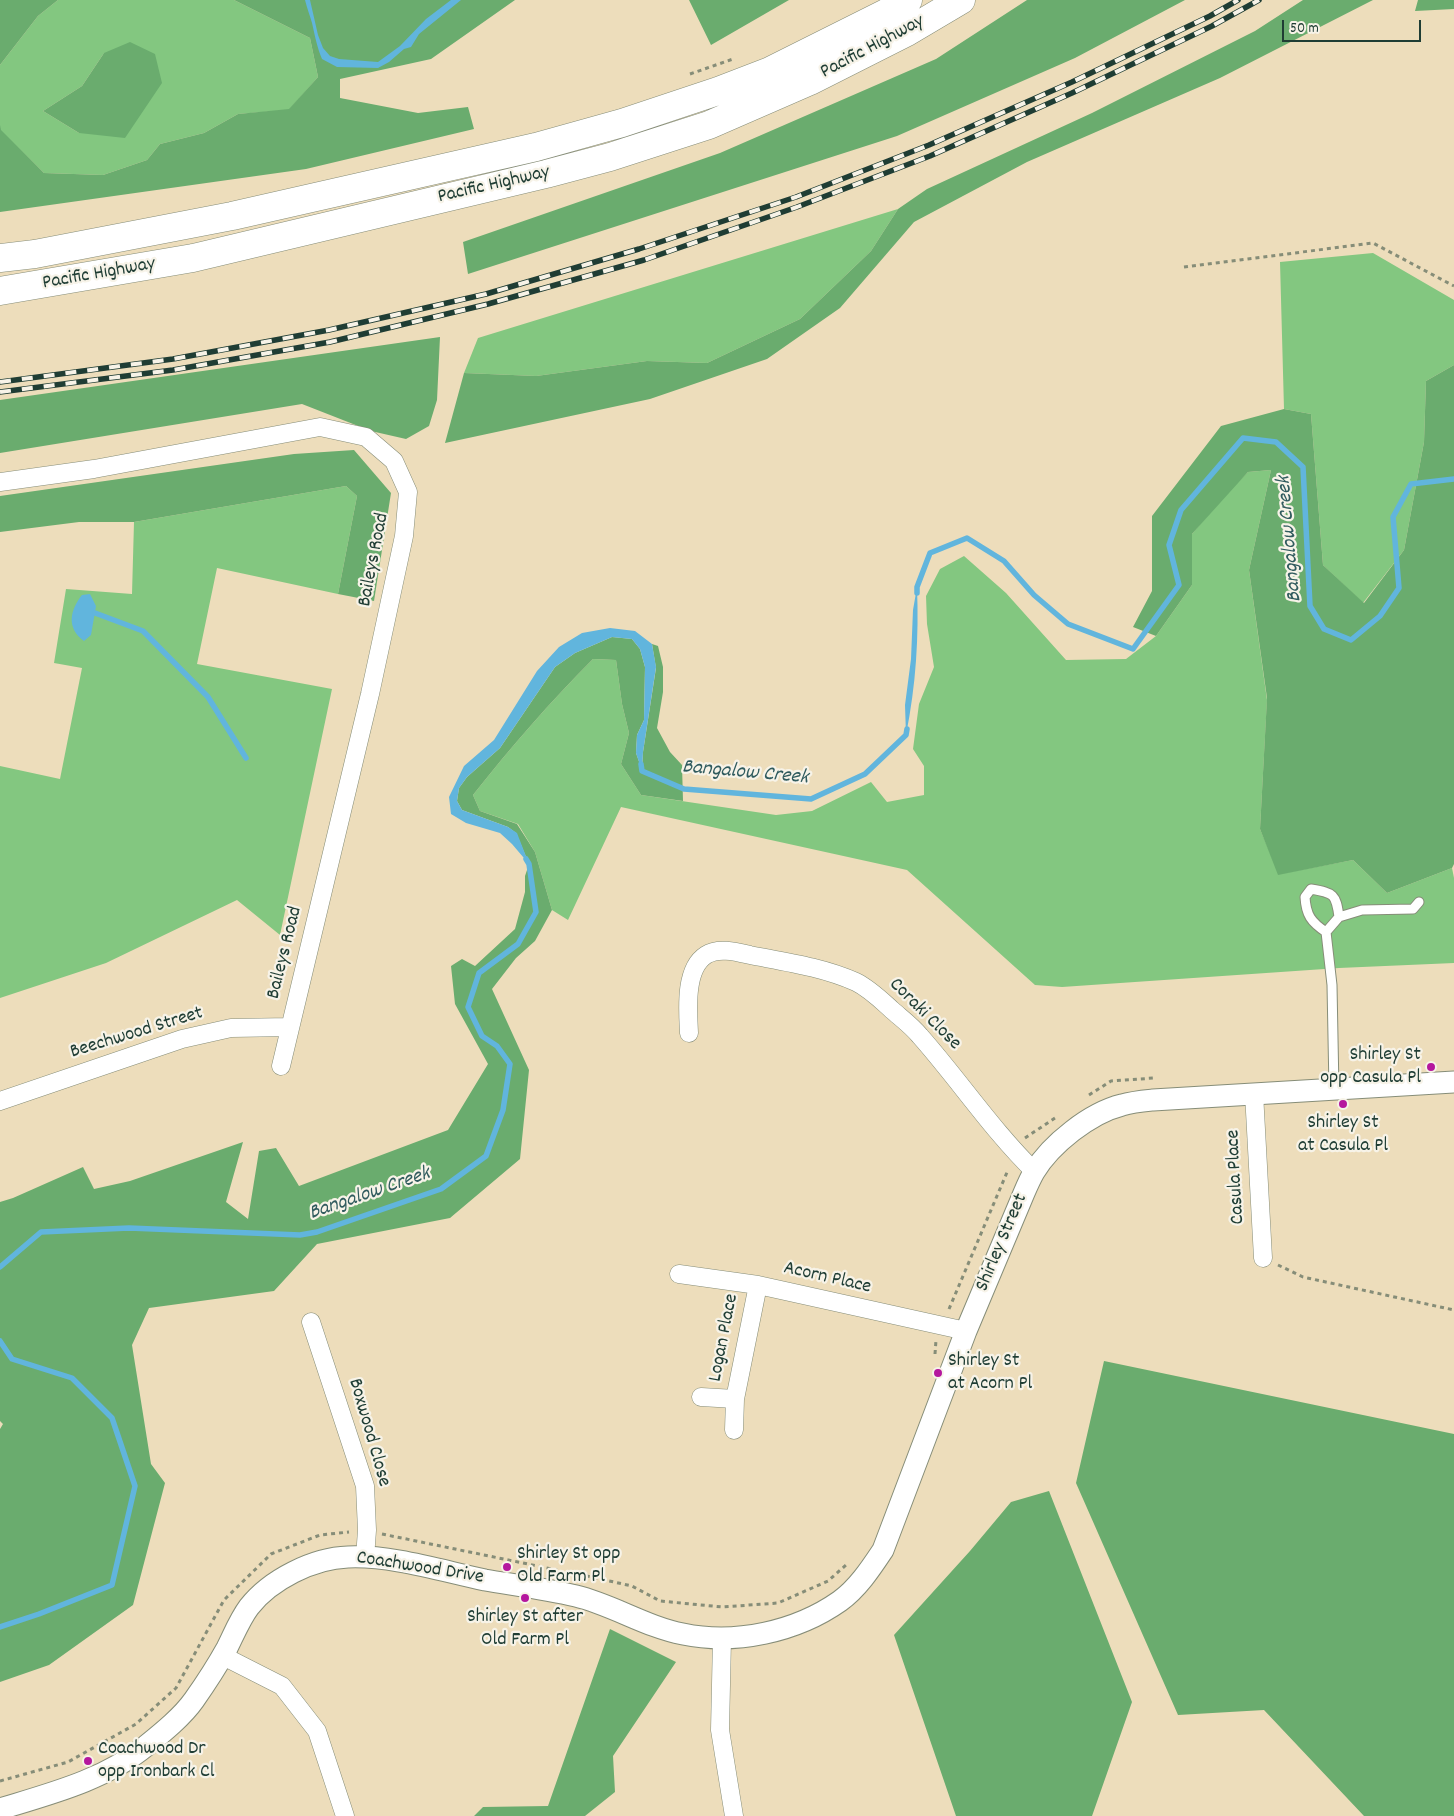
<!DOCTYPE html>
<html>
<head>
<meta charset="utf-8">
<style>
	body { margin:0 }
	#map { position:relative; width:1454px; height:1816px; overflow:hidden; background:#edddbb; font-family:Dekko,sans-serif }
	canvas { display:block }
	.scale { position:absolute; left:1282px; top:20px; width:139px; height:22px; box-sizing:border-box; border:2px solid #1f3d34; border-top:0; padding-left:6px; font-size:15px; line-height:18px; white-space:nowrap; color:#1f3d34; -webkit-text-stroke:4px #f7f3e8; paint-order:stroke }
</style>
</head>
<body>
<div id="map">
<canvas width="1454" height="1816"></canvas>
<div class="scale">50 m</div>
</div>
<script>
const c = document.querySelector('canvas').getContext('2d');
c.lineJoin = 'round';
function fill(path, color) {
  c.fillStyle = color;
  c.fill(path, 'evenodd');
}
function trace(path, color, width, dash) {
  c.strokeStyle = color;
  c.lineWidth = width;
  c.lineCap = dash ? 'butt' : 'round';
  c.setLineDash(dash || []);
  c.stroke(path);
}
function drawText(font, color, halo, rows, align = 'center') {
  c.font = font + ' Dekko,sans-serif';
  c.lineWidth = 4.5;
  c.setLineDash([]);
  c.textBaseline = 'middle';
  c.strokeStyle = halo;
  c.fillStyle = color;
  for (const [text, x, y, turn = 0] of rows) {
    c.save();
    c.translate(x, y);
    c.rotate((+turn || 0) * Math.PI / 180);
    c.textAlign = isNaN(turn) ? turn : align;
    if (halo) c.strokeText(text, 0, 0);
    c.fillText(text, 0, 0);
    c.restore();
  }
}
const green = new Path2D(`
	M 58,0 L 234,0 L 310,38 L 318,77 L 289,110 L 238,114 L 204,133 L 160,144 L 147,160 L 103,175 L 44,173 L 0,130 L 0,65 L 38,16 ZM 104,53 L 79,133 L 43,111 L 82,86 Z
	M 898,209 L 871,251 L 800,319 L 707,363 L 647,361 L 536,376 L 464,373 L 478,338 Z
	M 1373,253 L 1454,300 L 1454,365 L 1426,381 L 1424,442 L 1404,550 L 1363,603 L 1323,565 L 1311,414 L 1284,409 L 1280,262 Z
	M 1271,470 L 1249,570 L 1267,700 L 1260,829 L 1279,874 L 1353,860 L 1387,893 L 1452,868 L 1454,878 L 1454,963 L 1339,968 L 1062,987 L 1035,985 L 907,870 L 621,807 L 568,920 L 552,910 L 535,852 L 518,824 L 480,811 L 473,795 C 511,747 550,702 593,659 L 616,660 L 622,704 L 629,733 L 621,764 L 641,795 L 776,815 L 812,811 L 871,782 L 887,802 L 924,795 L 924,766 L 913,749 L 919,704 L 934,667 L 927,624 L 926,596 L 940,569 L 964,556 L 1006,593 L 1066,660 L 1126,659 L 1156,636 L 1192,585 L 1192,534 L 1224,496 L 1248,472 Z
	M 346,486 L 357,496 L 338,594 L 217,568 L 197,664 L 332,689 L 280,935 L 237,900 L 106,963 L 0,998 L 0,766 L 60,779 L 82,668 L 54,663 L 66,589 L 132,594 L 134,522 Z`);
const forest = new Path2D(`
	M 0,0 L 58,0 L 38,16 L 0,65 Z
	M 234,0 L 515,0 L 431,59 L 340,79 L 340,98 L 418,113 L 468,107 L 474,129 L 306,169 L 0,212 L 0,125 L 1,130 L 44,173 L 103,175 L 147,160 L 160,144 L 204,133 L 238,114 L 289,109 L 318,77 L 310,38 Z
	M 689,0 L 789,0 L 711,45 Z
	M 1027,0 L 1185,0 L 1075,58 L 897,136 L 468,274 L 463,242 L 720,153 L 936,59 Z
	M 1303,0 L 1373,0 L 1220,78 L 1027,162 L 914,222 L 840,308 L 767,359 L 650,399 L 445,443 L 464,373 L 536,376 L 647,361 L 707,363 L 800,319 L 871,251 L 898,209 L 927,189 L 1092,113 L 1255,31 Z
	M 1418,0 L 1454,0 L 1454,9 L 1415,11 Z
	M 130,42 L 155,54 L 162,83 L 125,138 L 79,133 L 43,111 L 82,86 L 104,53 Z
	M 440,337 L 437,400 L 429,426 L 406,439 L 371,431 L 302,404 L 0,453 L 0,400 Z
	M 1454,365 L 1454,864 L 1452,868 L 1387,893 L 1353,860 L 1278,875 L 1260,829 L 1267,698 L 1249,570 L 1271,470 L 1248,472 L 1192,534 L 1192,585 L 1156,636 L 1133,627 L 1152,591 L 1152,516 L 1221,426 L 1284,409 L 1311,414 L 1323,565 L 1364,603 L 1404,550 L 1424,442 L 1426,381 Z
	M 354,450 L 391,493 L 374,601 L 338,594 L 357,496 L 346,486 L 134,522 L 79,522 L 0,532 L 0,496 L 294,454 Z
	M 612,637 L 632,639 L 640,649 L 645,667 L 644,720 L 637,735 L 636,753 L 642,770 L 643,752 L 656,668 L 652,644 L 658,646 L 663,667 L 663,692 L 657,728 L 670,752 L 682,765 L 683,801 L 641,795 L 621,764 L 629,733 L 622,704 L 616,660 L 593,659 C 550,702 511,747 473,795 L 480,811 L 517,824 L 535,852 L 552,910 L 535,941 L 516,958 L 492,989 L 529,1070 L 520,1159 L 450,1218 L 317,1244 L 274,1291 L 149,1308 L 132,1345 L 151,1464 L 165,1483 L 133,1605 L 49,1665 L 0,1682 L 0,1429 L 3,1424 L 0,1421 L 0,1202 L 13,1198 L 83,1167 L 94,1189 L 130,1181 L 243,1142 L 226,1202 L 248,1219 L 259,1151 L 276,1148 L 299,1186 L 448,1130 L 488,1064 L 455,1004 L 451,966 L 462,959 L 475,966 L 515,929 L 525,892 L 525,876 L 529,864 L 516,833 L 508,827 L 462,810 L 457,801 L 459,788 L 467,777 L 500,748 L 555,667 L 575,653 Z
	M 1104,1361 L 1454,1434 L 1454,1816 L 1364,1816 L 1264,1710 L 1178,1715 L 1076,1483 Z
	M 1049,1491 L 1132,1702 L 1092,1816 L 956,1816 L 894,1635 L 970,1551 L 1011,1502 Z
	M 610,1629 L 676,1662 L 613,1756 L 615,1792 L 585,1816 L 474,1816 L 483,1807 L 548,1806 Z`);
const water = new Path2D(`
	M 305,0 L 310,0 L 318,35 L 323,48 L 330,56 L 339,59 L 378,62 L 400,46 L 426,19 L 451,0 L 461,0 L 419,34 L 411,47 L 404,49 L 389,62 L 378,68 L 337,67 L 322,59 C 317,47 315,36 312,23 C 310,16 307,8 305,0 Z
	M 917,587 C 919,637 916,685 906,735 L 905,705 L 911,659 L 913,610 Z
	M 90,594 L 96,606 L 91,635 L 84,641 C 66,628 70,610 82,595 Z
	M 610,628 L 635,631 L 652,644 L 656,667 L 643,752 L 642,771 L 636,753 L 637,735 L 644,720 L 645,667 L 640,649 L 632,639 L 612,637 L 575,653 L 555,667 L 500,748 L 467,777 L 459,788 L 457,801 L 462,810 L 508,827 L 517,833 L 529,864 L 512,844 L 500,833 L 466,823 L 451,814 L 449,797 L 464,766 L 494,740 L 537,671 L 559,647 L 582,633 Z`);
const stream = new Path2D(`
	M 917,593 L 917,587 L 930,553 L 967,538 L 1004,561 L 1034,595 L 1068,624 L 1133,649 L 1179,585 L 1169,545 L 1181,510 L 1243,438 L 1276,442 L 1303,467 L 1310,606 L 1324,629 L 1351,640 L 1380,616 L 1399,588 L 1393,517 L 1411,484 L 1454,479
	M 95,613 L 143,631 L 208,697 L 246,758
	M 641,764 L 642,771 L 684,789 L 811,799 L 865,774 L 906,735 L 907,729
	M 0,1267 L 41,1232 L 129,1228 L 300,1235 L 317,1232 L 441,1189 L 486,1156 L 503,1110 L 510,1064 L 497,1046 L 482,1036 L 468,1007 L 479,973 L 518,944 L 536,912 L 529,864 L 526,859
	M 0,1341 L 12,1359 L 72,1378 L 112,1418 L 135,1486 L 112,1585 L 39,1614 L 0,1627`);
const path = new Path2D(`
	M 690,74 L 733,59
	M 1184,267 L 1373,243 L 1454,286
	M 1089,1095 L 1111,1081 L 1154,1078
	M 1025,1138 L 1055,1118
	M 1278,1265 L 1303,1277 L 1454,1310
	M 949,1309 L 1008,1170
	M 935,1354 L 936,1340
	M 382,1534 L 557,1570
	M 578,1574 L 632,1586 L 660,1601 L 722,1607 L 778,1603 L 828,1581 L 846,1565
	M 0,1781 L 68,1762 L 136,1724 L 176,1688 L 224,1600 L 271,1554 L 320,1535 L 349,1532`);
const service = new Path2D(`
	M 1339,917 L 1362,910 L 1413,909 L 1419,902
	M 1326,932 L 1339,917 C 1336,894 1334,893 1311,889 L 1305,897 C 1306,915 1311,922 1326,932 L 1332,985 L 1334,1090`);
const minor = new Path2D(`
	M 0,482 L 94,469 L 320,427 L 366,437 L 394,461 L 408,492 L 404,536 L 370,694 L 281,1066
	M 689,1033 C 688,1011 684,969 706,955 C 718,947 737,952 750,955 C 786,962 822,967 856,982 C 870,989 881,1000 892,1010 C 901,1018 912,1026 920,1036 C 959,1080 992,1130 1035,1172
	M 1254,1093 L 1263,1258
	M 0,1101 L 182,1039 L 231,1028 L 290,1027
	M 679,1274 L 758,1285 L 966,1331
	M 311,1322 L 365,1486 L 367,1530 L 365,1558
	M 701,1397 L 735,1399
	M 734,1430 L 735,1399 L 758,1285
	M 722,1639 L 720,1730 L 734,1816
	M 223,1656 L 282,1686 L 317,1731 L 345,1816`);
const tertiary = new Path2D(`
	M 0,1809 C 49,1794 105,1780 146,1746 C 162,1733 182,1717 194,1700 C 206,1683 217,1666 227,1648 C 234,1634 240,1619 249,1607 C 270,1580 313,1558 348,1557 C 391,1555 442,1571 485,1580 C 515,1585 546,1589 576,1596 C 613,1605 646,1627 683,1634 C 735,1645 796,1632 840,1601 C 858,1588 871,1568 883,1550 L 966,1331 L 1024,1193 C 1027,1186 1030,1179 1034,1172 C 1051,1144 1090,1113 1122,1105 C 1132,1102 1143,1101 1153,1100 L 1454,1082`);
const primary = new Path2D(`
	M 0,258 L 35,254 L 232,216 L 536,147 L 622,123 L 718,91 L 770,71 L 886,13 L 908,0
	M 0,291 L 193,258 L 546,174 L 610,157 L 709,125 L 810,81 L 907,32 L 961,0`);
const rail = new Path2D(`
	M 0,382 L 173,359 L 329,330 L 486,294 L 639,249 L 796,197 L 929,145 L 1072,82 L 1210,16 L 1238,0
	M 0,392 L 173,370 L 330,342 L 488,304 L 644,260 L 797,207 L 930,156 L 1072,93 L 1212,26 L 1259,0`);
const markers = [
	[1431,1067,5,"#b5179e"],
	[1343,1104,5,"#b5179e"],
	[938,1373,5,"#b5179e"],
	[507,1567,5,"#b5179e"],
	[525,1598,5,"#b5179e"],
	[88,1761,5,"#b5179e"]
];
const streetNames = [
	["Pacific Highway",873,48,-28],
	["Pacific Highway",494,186,-13],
	["Pacific Highway",99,275,-10],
	["Baileys Road",375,560,-79],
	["Baileys Road",286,953,-76],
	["Coraki Close",924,1015,45],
	["Beechwood Street",137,1034,-17],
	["Casula Place",1237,1177,-93],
	["Shirley Street",1003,1243,-67],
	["Acorn Place",827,1279,13],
	["Logan Place",725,1338,-79],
	["Boxwood Close",368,1433,74],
	["Coachwood Drive",420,1569,9]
];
const poiNames = [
	["Shirley St",1421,1056,"right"],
	["opp Casula Pl",1421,1079,"right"],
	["Shirley St",1343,1124,"center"],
	["at Casula Pl",1343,1147,"center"],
	["Shirley St",948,1362],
	["at Acorn Pl",948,1385],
	["Shirley St opp",517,1555],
	["Old Farm Pl",517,1578],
	["Shirley St after",525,1618,"center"],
	["Old Farm Pl",525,1641,"center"],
	["Coachwood Dr",98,1750],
	["opp Ironbark Cl",98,1773]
];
const waterNames = [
	["Bangalow Creek",1291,539,-95],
	["Bangalow Creek",745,774,5],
	["Bangalow Creek",370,1195,-19]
];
fill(green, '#83c780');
fill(forest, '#6aac6e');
fill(water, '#61b5dd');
trace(stream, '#61b5dd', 5.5);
trace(service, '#868d78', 11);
trace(minor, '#868d78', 19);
trace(tertiary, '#868d78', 23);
trace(primary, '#868d78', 29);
trace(path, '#868d78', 3, [4, 4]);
trace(service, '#fff', 9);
trace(minor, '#fff', 18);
trace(tertiary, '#fff', 21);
trace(primary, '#fff', 28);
trace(rail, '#1f3d34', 5.5);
trace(rail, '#f7f3e8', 4, [11]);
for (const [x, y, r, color] of markers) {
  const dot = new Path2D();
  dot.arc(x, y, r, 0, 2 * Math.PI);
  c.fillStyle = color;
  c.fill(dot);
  trace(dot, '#f7f3e8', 2);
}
drawText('20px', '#1f3d34', '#f7f3e8', streetNames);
drawText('20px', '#1f3d34', '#f7f3e8', poiNames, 'left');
drawText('italic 21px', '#305b5e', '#f7f3e8', waterNames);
</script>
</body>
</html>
